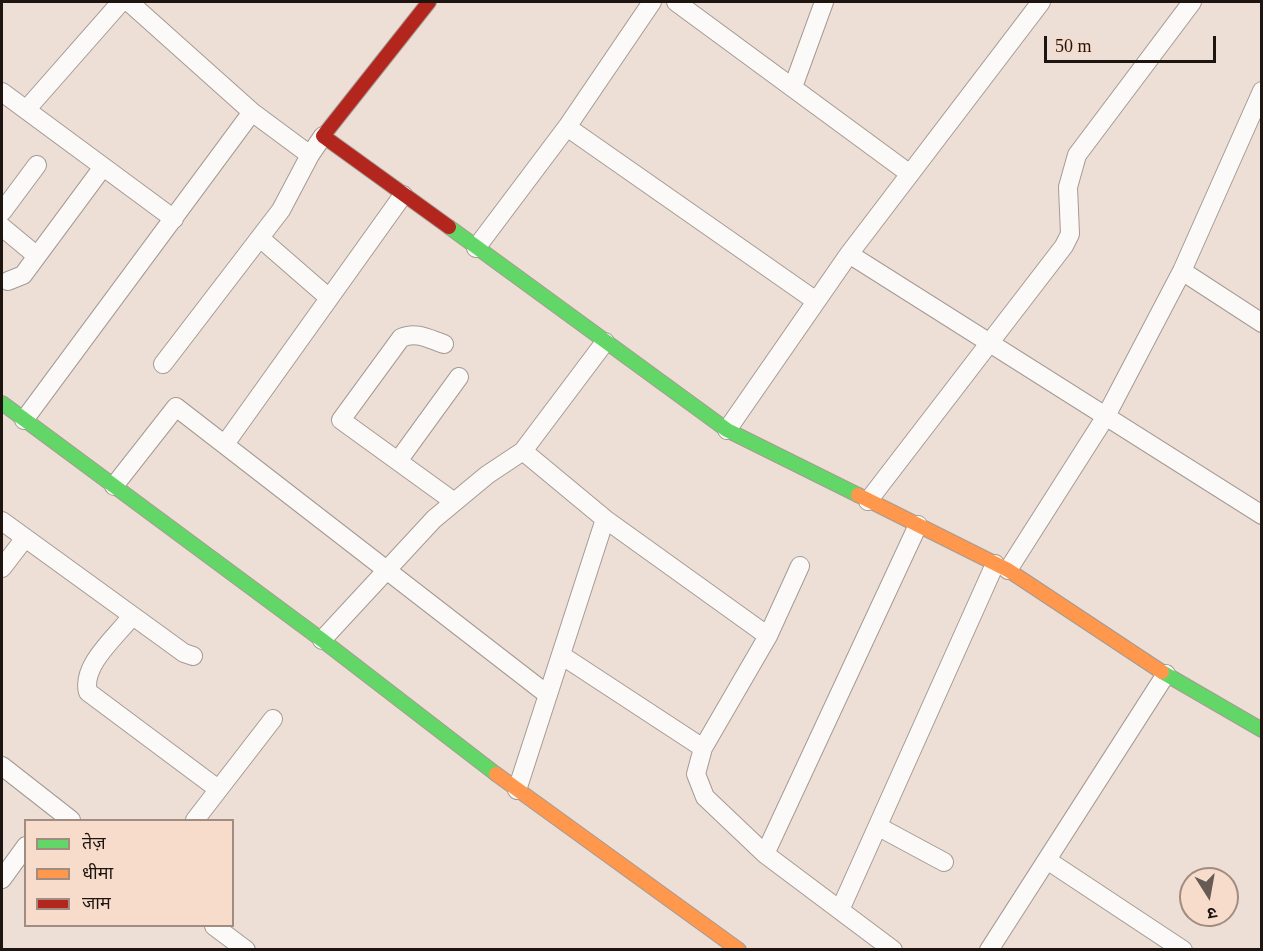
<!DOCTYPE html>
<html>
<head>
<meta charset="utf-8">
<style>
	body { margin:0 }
	#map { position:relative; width:1263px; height:951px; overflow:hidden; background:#eddfd6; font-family:"Times New Roman","Noto Sans Devanagari",serif }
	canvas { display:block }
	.frame { position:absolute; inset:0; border:3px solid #1e1510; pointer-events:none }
	.legend { position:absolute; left:24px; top:819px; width:210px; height:108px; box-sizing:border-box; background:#f7dccc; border:2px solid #a08c81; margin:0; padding:8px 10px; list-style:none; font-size:18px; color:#1e1510 }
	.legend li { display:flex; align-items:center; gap:12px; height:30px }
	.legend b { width:30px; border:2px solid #a08c81 }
	.north { position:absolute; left:1179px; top:867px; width:60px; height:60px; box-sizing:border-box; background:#f7dccc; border:2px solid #a08c81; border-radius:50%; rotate:169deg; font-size:16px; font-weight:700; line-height:24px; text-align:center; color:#1e1510 }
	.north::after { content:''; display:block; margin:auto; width:21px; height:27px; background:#665c55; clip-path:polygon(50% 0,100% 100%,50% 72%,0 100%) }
	.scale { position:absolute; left:1044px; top:36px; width:172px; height:27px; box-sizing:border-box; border:3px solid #1e1510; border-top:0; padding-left:8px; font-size:18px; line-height:21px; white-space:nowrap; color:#1e1510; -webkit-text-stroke:4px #f7dccc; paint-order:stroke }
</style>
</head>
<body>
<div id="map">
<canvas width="1263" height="951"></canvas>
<div class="frame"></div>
<ul class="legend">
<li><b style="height:8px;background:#63d668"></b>तेज़</li>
<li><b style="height:8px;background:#ff974d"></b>धीमा</li>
<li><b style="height:8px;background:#b3261e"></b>जाम</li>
</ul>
<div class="north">उ</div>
<div class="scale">50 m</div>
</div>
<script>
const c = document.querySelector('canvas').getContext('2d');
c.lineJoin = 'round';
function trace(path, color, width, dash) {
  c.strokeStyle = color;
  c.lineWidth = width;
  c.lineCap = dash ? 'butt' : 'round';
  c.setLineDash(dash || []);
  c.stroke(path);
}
const street = new Path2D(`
	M 129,2 L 252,112
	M 676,2 L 910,174
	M 793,87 L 824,2
	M 2,92 L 174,219
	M 26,110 L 121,2
	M 567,127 L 816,301
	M 2,212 L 37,165
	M 2,227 L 37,256
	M 260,238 L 329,298
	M 476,248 L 567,127 L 652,2
	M 849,254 L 1262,515
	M 1182,271 L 1262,323
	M 8,281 L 23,275 L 103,167
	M 444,344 C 429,339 416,331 401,338 L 341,420 L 453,501
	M 163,364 L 281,210 L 310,155
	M 24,420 L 252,112 L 310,155 L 323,136
	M 727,430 L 849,254 L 1041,2
	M 225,444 L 403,195
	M 523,451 L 605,342
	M 398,461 L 459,377
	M 114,486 L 176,407 L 548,695
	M 868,501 L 1064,246 L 1070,234 L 1068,187 L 1077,155 L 1192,2
	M 2,521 L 184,653 L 193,656
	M 2,568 L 25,538
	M 1008,570 L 1106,416 L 1182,271 L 1262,91
	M 132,616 C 117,636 81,665 88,692 L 218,789
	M 768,636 L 800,566
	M 322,640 L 434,519 L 487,475 L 523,451 L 605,519 L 517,790
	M 561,655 L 703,748 L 768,636 L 605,519
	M 703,748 L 696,774 L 705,797 L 765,854
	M 2,766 L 71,820
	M 195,820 L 273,719
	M 879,827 L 944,862
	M 1047,860 L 1183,950
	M 2,879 L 26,846
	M 840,910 L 995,564
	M 214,926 L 246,950
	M 893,950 L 765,854 L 918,525
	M 989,950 L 1166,674`);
const fast = new Path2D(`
	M 449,227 L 727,430 L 858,495
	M 2,403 L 322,640 L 496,774
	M 1162,672 L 1262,730`);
const slow = new Path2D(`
	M 858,495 L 1008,570 L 1162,672
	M 496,774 L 739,950`);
const jam = new Path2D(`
	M 429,2 L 323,136 L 449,227`);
trace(street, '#a59a93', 20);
trace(fast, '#a59a93', 16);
trace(slow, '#a59a93', 16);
trace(jam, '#a59a93', 16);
trace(street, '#fcfaf9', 18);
trace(fast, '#63d668', 14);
trace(slow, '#ff974d', 14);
trace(jam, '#b3261e', 14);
</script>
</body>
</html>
